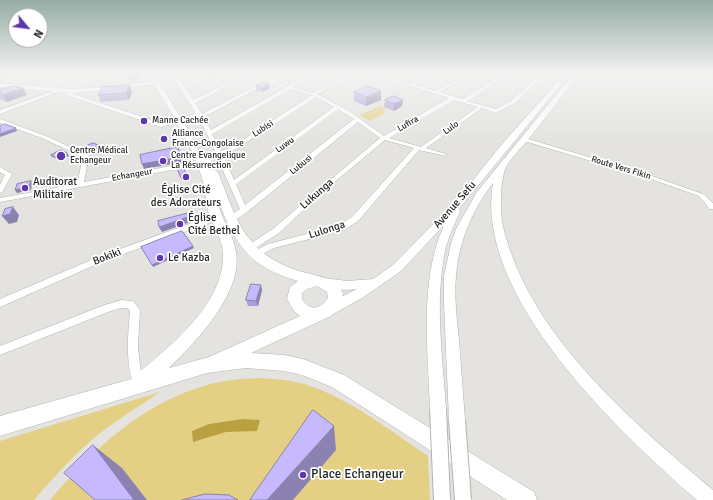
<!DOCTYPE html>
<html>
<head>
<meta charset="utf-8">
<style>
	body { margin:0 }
	#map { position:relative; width:713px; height:500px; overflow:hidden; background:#e4e3e0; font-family:Signika,sans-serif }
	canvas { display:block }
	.north { position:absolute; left:8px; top:8px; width:40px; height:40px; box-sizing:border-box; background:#fff; border:1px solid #a9a9a8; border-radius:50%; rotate:119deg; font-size:11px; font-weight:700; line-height:16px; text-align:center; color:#272725 }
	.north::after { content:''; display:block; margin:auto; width:14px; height:18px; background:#5f37af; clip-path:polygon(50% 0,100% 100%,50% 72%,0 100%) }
</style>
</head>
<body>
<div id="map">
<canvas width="713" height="500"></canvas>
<div class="north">N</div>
</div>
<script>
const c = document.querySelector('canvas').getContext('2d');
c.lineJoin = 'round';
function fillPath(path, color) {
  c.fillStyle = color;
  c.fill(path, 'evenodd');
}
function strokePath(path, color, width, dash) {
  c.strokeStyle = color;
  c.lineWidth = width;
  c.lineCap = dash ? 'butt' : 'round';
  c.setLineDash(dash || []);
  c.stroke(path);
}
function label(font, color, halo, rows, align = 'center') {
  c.font = font + ' Signika,sans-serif';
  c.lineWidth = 3.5;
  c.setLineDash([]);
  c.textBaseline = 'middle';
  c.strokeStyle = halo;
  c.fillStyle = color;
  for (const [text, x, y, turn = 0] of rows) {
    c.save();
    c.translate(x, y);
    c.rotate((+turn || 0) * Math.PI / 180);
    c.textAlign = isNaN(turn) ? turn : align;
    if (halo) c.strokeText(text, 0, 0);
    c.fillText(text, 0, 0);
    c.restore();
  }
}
const green = new Path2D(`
	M380 106 387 109 382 111 386 113 370 121 360 115Z
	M258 378C275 379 291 380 307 385 351 399 390 431 428 456L430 500H50C92 450 143 403 207 385 224 380 241 379 258 378Z
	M160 392C138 407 115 421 94 438 72 457 53 478 34 500H0V441Z`);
const water = new Path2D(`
	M243 419 260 420 257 431 226 432 193 442 192 431 209 424Z`);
const stream = new Path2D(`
	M0 77 7 74`);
const minor = new Path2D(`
	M6 74H24L8 76H6Z
	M141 74H145L147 82H143Z
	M170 74H174L183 85 212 74H218L185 87 193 100 247 74H252L195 103 202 114 261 83C272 81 280 74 289 74L275 83 288 86 310 74H315L293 87 312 93 351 74H356L317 94 349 111 384 136 449 98 410 86 373 78 374 74H378L377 76 393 80 402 74H407L398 81 411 84 432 74H437L415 85 436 91 467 74H472L440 92 463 99 503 74H511L537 79 560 85 558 86 537 82 515 103 496 113 482 108 426 148 446 154V156L419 150 358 221 344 230 274 248 255 258 252 257 251 255 252 253 268 244 338 226 352 217 414 148 385 140 320 194 279 233 251 251H245L244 249 245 247 273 229 316 192 380 138 358 122 247 212 234 221H228L227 219 228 217 240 209 217 157 214 158 211 156 216 153C203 124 189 100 170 74ZM506 76 533 81 511 101 496 109 467 101ZM271 84 285 88 211 130 204 117 264 85ZM290 89 312 95 232 147 221 151 212 134ZM316 97 334 107 234 180 223 155 236 149ZM454 100 478 107 421 147 389 138ZM338 109 354 119 245 205 236 184Z
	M56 90 60 91 0 114V110Z
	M66 90 73 94 161 123 179 119 182 121 161 127 69 96 64 91Z
	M0 119 46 136 88 155 89 156 84 182 209 159 212 161 209 163 0 202V198L77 184 83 157 42 138 0 123Z
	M521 138H525L652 176 703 194 713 203V209H710L699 196 648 178 521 140Z
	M0 167 12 174 3 191 0 193V185L5 175 0 172Z
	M214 215H217L221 217 220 219 104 261 0 307V299L98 257Z
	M121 300 133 301 140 310 138 347 140 366 144 384 143 388 139 389 135 388C125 365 128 335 130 311L128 308H121L108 312 0 355V346L102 306Z`);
const tertiary = new Path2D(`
	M162 80 165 82 164 83 110 90 71 93 0 87V83L71 89 110 87Z`);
const secondary = new Path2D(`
	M573 74H579C562 97 544 119 527 141 520 149 511 158 506 167 502 176 501 190 501 200 500 218 504 233 510 250 543 346 637 426 713 490V500H697C620 433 473 296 493 183 472 210 459 242 456 276 454 297 457 319 459 340 461 367 463 393 465 420L463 426 457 428 451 426 449 420 444 304V276L451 244 456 229 477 192Z
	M558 81 563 82 459 209 460 211C454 226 446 241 444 257 435 306 443 359 446 409L444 414 438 417 432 414 430 409C428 351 419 280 444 225L401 271 362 298 333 314 328 315 323 314 322 310 323 306 357 289C345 291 332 289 320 285L318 282 320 279 324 278 347 281 373 279 393 265 457 200 502 144Z`);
const trunk = new Path2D(`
	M148 74H154L187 128 209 170 213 169 218 172C236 218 243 250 293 269 307 274 321 275 334 282L340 287 343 294 339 307 331 316 251 353 284 355 303 359 344 375 534 492 537 500H507L332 387 302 375 284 371 246 368 207 373 0 436V416L135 378 137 374C171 346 224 303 223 255 223 237 210 223 207 206 205 199 206 192 204 185 194 145 168 109 148 74ZM217 197C234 243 248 267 298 281L290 287 287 299 294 311 300 316 209 357 169 368C196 342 243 293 236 252 233 232 219 217 217 197ZM317 286 327 292 328 298C321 309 310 312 302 299V293L307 289Z`);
const secondaryBridge = new Path2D(`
	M438 409 442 500
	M457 420 463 500`);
const wall = new Path2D(`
	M130 86 132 92 129 100 101 102 98 95Z
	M256 86 270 88 263 92 256 91Z
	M23 88 27 95 7 102 0 99V90Z
	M381 91V100L366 106 354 101V92Z
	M385 100H403L402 106 394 111 384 107Z
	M101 146 102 148 93 153 85 149 84 147Z
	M51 155 69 156 59 160 52 157Z
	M262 290 258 306H248L246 300Z`);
const shadedWall = new Path2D(`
	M139 74H140V78L130 80 128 76Z
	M269 84 270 88 263 92 262 88Z
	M130 86 132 92 129 100 126 93Z
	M23 88 27 95 7 102 3 95Z
	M381 91V100L366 106V97Z
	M403 100 402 106 394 111V104Z
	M16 128 17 131 0 137V134Z
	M101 146 102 148 93 153 92 150Z
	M178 147 183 162 144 169 142 164Z
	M67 153 69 156 59 160 58 158Z
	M187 176 188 179 182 180 181 178Z
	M31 181 32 184 31 190 17 193 15 190Z
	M13 207 19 215 17 222 9 224 2 216Z
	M194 215 196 220 162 232 159 227Z
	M193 246 194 248 153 267 152 265Z
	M261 285 262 290 258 306 256 301Z
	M334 426 336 450 293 500H267Z
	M93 445 122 468 147 500H134Z`);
const building = new Path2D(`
	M128 74H139L128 76Z
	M263 83 269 84 262 88 256 86Z
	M14 86 23 88 3 95 0 94V90Z
	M130 86 126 93 98 95 103 87Z
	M368 86 381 91 366 97 354 92Z
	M394 96 403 100 394 104 385 100Z
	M5 124 16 128 0 134V126Z
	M93 143 101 146 92 150 84 147Z
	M178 147 181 157 142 164 140 155Z
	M61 150 67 153 58 158 51 155Z
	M183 167 187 176 181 178 177 168Z
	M31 181 29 187 15 190 17 184Z
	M13 207 10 214 2 216 5 209Z
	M193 212 194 215 159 227 158 221Z
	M182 231 193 246 152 265 141 247Z
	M251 284 261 285 256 301 246 300Z
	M313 410 334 426 267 500H250Z
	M93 445 134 500H95L64 473Z
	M205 494 229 495 238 500H182Z`);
const markers = [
	[144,121,4,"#5f37af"],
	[164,139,4,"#5f37af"],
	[61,156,5,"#5f37af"],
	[163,161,4,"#5f37af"],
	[186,177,4,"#5f37af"],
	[25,188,4,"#5f37af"],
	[180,224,4,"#5f37af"],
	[160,258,4,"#5f37af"],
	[303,475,4,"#5f37af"]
];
const farPoinames = [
	["Manne Cachée",152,121],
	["Alliance",172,134],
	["Franco-Congolaise",172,144],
	["Centre Médical",70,151],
	["Echangeur",70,161],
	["Centre Evangelique",171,156],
	["La Résurrection",171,166]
];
const farStreetnames = [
	["Lufira",408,124,-30],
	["Lulo",451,128,-35],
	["Lubisi",263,129,-33],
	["Luwu",285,145,-36],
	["Lubusi",301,165,-39],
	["Route Vers Fikin",621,168,17],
	["Echangeur",132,175,-10]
];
const poiNames = [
	["Auditorat",33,182],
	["Militaire",33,195],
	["Église Cité",186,190,"center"],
	["des Adorateurs",186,203,"center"],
	["Église",188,218],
	["Cité Bethel",188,231],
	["Le Kazba",168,258]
];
const streetNames = [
	["Lukunga",317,194,-41],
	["Avenue Sefu",455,205,-49],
	["Lulonga",327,230,-18],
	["Bokiki",107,257,-21]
];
const nearPoinames = [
	["Place Echangeur",311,475]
];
fillPath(green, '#e4d085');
fillPath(water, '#b9a141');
strokePath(stream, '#b9a141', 1);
strokePath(minor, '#b4b3b0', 1);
strokePath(tertiary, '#b4b3b0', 1);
strokePath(secondary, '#b4b3b0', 1);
strokePath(trunk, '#b4b3b0', 1);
fillPath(minor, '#fff');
fillPath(tertiary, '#fff');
fillPath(secondary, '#fff');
fillPath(trunk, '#fff');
strokePath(secondaryBridge, '#b4b3b0', 18, []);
strokePath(secondaryBridge, '#fff', 16);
fillPath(wall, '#aa9fda');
fillPath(shadedWall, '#8b82b1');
fillPath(building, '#c6b9fd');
strokePath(building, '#8b82b1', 1);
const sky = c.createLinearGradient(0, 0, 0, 144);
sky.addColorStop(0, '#95aca5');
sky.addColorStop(0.51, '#f3f2f1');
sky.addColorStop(1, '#f3f2f100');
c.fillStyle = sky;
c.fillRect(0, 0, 713, 144);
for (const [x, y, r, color] of markers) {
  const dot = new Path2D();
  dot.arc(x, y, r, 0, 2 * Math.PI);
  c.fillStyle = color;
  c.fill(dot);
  strokePath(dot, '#fff', 1.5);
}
label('9px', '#272725', '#fff', farPoinames, 'left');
label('9px', '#272725', '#fff', farStreetnames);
label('11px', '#272725', '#fff', poiNames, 'left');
label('11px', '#272725', '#fff', streetNames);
label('13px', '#272725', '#fff', nearPoinames, 'left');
</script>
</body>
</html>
